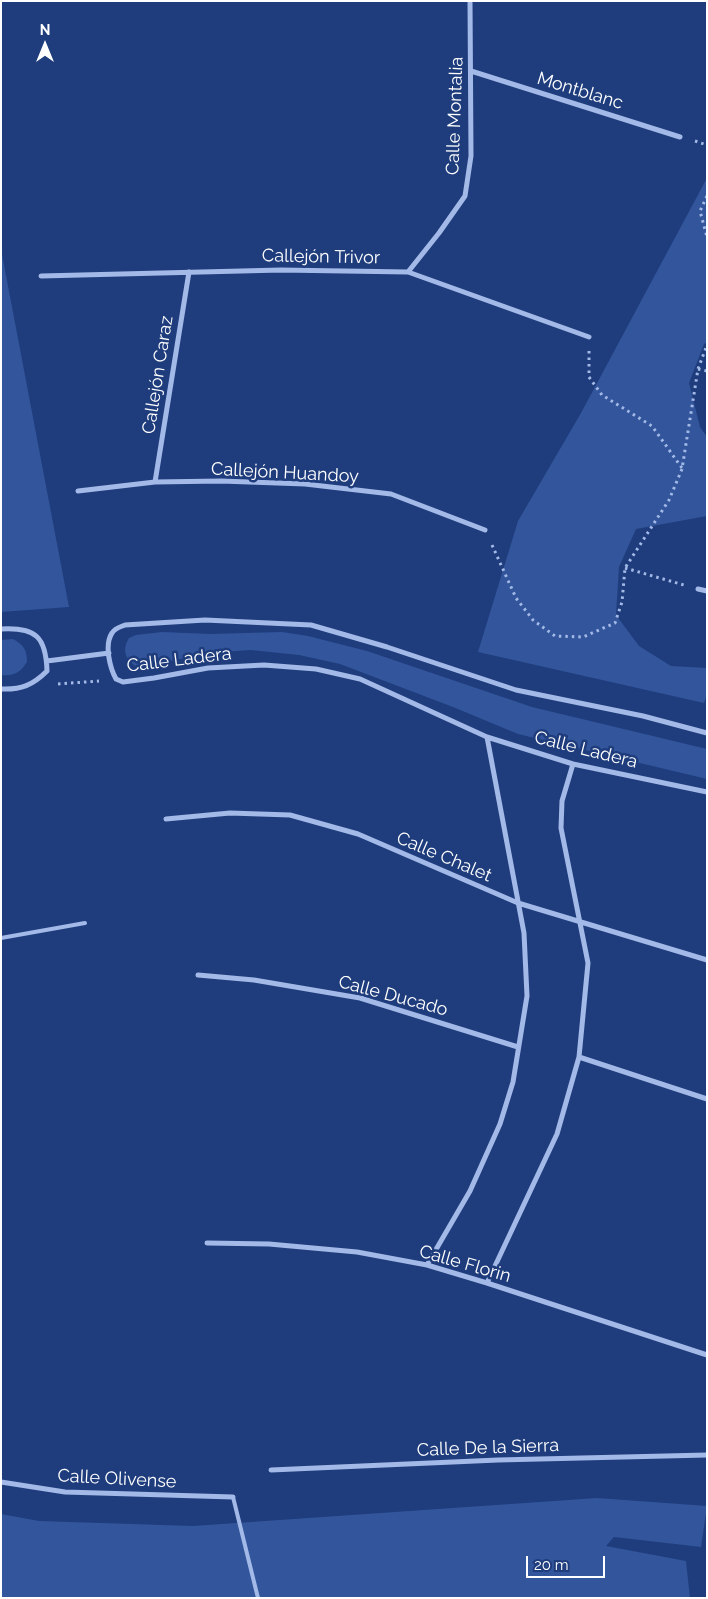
<!DOCTYPE html>
<html>
<head>
<meta charset="utf-8">
<style>
	body { margin:0 }
	#map { position:relative; width:708px; height:1599px; overflow:hidden; background:#1f3d7d; font-family:Raleway,sans-serif }
	canvas { display:block }
	.frame { position:absolute; inset:0; border:2px solid #fff; pointer-events:none }
	.north { position:absolute; left:20px; top:20px; width:50px; height:50px; -webkit-text-stroke:4px #1f3d7d; paint-order:stroke; rotate:0deg; font-size:14px; font-weight:700; line-height:20px; text-align:center; color:#fff }
	.north::after { content:''; display:block; margin:auto; width:18px; height:22px; background:#fff; clip-path:polygon(50% 0,100% 100%,50% 72%,0 100%) }
	.scale { position:absolute; left:526px; top:1556px; width:79px; height:22px; box-sizing:border-box; border:2px solid #fff; border-top:0; padding-left:6px; font-size:15px; line-height:18px; white-space:nowrap; color:#fff; -webkit-text-stroke:4px #1f3d7d; paint-order:stroke }
</style>
</head>
<body>
<div id="map">
<canvas width="708" height="1599"></canvas>
<div class="frame"></div>
<div class="north">N</div>
<div class="scale">20 m</div>
</div>
<script>
const c = document.querySelector('canvas').getContext('2d');
c.lineJoin = 'round';
function fillPath(path, color) {
  c.fillStyle = color;
  c.fill(path, 'evenodd');
}
function strokePath(path, color, width, dash) {
  c.strokeStyle = color;
  c.lineWidth = width;
  c.lineCap = dash ? 'butt' : 'round';
  c.setLineDash(dash || []);
  c.stroke(path);
}
function label(font, color, halo, rows, align = 'center') {
  c.font = font + ' Raleway,sans-serif';
  c.lineWidth = 5;
  c.setLineDash([]);
  c.textBaseline = 'middle';
  c.strokeStyle = halo;
  c.fillStyle = color;
  for (const [text, x, y, turn = 0] of rows) {
    c.save();
    c.translate(x, y);
    c.rotate((+turn || 0) * Math.PI / 180);
    c.textAlign = isNaN(turn) ? turn : align;
    if (halo) c.strokeText(text, 0, 0);
    c.fillText(text, 0, 0);
    c.restore();
  }
}
const green = new Path2D(`
	M707 178V342L704 344 689 383 700 427 707 437V516L636 529 619 567 616 615 639 646 671 666 707 668V694L704 703 478 652 518 521 581 413Z
	M1 249 69 607 1 612Z
	M162 632 210 634 282 632 308 636 367 651 532 707 707 749V779L518 734 453 707 340 664 299 655 251 650 207 653 139 668C126 661 121 651 129 638L136 635Z
	M13 639C24 645 27 650 27 662 20 673 14 676 1 675V640Z
	M597 1498 707 1506 701 1547 614 1537 606 1546 686 1561 690 1598H1V1514L39 1521 193 1526Z`);
const path = new Path2D(`
	M695 141 707 145
	M707 196 700 211 707 237
	M589 351V377L602 395 652 426 682 468
	M698 369 707 371
	M492 545 516 598 533 620 555 636 583 637 615 623 622 602 625 568 669 500 682 469 698 369 707 345
	M625 568 684 585
	M58 684 99 681`);
const lane = new Path2D(`
	M1 938 85 923
	M233 1497 258 1598`);
const street = new Path2D(`
	M471 71 680 137
	M408 272 439 233 465 196 471 156 470 1
	M41 276 281 270 408 272 589 337
	M155 482 189 272
	M78 491 155 482 221 481 305 484 391 494 485 530
	M698 589 707 591
	M1 629C36 627 46 637 47 671 33 685 21 690 1 689
	M47 661 109 653
	M707 733 643 716 516 690 387 647 311 625 205 620 125 625C120 627 115 628 112 633 104 645 110 668 116 679L123 682 154 678 208 668 264 665 316 669 360 679 487 737 573 764 707 792
	M166 819 230 813 290 815 358 834 518 903 707 960
	M198 975 254 980 360 998 518 1047
	M579 1057 707 1099
	M207 1243 269 1244 357 1252 427 1265 487 1283 707 1355
	M427 1265 470 1191 500 1124 513 1082 527 996 524 933 487 737
	M487 1283 557 1134 579 1057 588 963 561 828 562 801 573 764
	M271 1470 498 1460 707 1455
	M1 1482 65 1492 233 1497`);
const streetNames = [
	["Montblanc",580,91,17],
	["Calle Montalia",455,116,-88],
	["Callejón Trivor",321,257,1],
	["Callejón Caraz",158,375,-81],
	["Callejón Huandoy",285,473,3],
	["Calle Ladera",179,660,-7],
	["Calle Ladera",586,750,14],
	["Calle Chalet",444,857,23],
	["Calle Ducado",393,996,15],
	["Calle Florin",465,1264,16],
	["Calle De la Sierra",488,1448,-2],
	["Calle Olivense",117,1479,3]
];
fillPath(green, '#32559b');
strokePath(path, '#a3b9e7', 3, [2.5, 4]);
strokePath(lane, '#a3b9e7', 4);
strokePath(street, '#a3b9e7', 5);
label('18px', '#fff', '#1f3d7d', streetNames);
</script>
</body>
</html>
